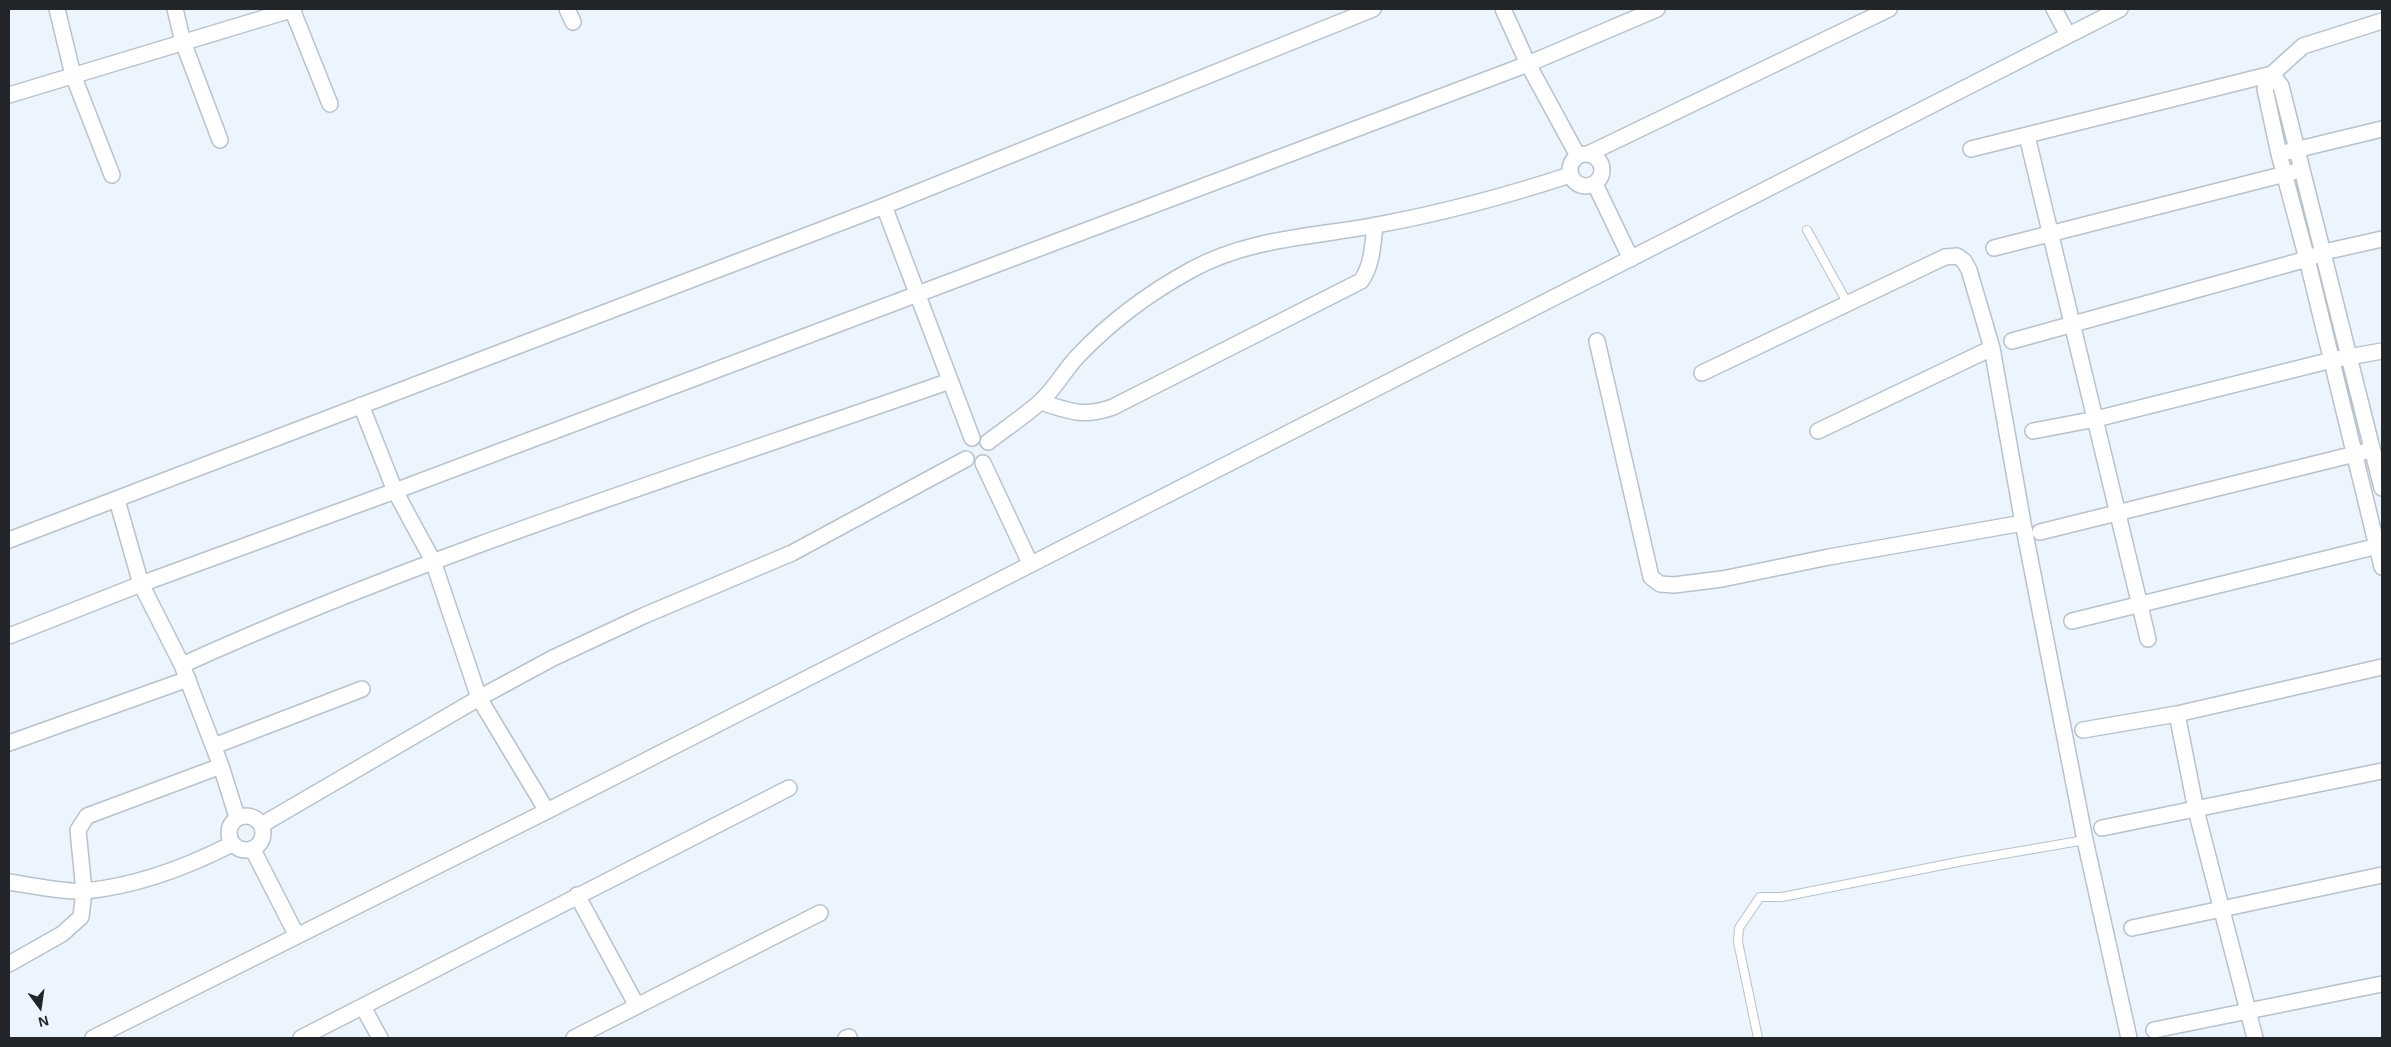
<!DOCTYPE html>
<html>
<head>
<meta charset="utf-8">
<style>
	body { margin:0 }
	#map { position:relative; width:2391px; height:1047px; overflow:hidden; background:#ecf5fe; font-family:Arial,sans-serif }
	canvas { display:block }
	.frame { position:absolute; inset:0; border:10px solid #22262b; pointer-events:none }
	.north { position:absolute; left:15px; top:982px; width:50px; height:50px; -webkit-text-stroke:4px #ecf5fe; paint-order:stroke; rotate:166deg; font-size:14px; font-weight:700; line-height:20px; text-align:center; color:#22262b }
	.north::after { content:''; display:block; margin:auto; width:18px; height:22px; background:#22262b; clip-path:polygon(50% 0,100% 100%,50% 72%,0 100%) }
</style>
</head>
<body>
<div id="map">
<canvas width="2391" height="1047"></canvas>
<div class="frame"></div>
<div class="north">N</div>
</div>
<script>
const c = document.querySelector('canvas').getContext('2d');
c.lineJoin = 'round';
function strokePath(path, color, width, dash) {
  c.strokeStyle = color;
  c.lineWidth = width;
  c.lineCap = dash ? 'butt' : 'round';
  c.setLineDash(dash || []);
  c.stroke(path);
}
const service = new Path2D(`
	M1807 230 1848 304
	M1758 1038 1738 942 1739 928 1760 897H1782L1963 861 2085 840`);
const minor = new Path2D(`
	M57 9 73 75 112 175
	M175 9 183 42 220 140
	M292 9 330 104
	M567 9 573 22
	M1503 9 1528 64 1578 156
	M2054 9 2067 33
	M2382 21 2303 46 2272 74 2265 89 2279 154 2307 259 2382 567
	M2272 74 2281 86 2382 488
	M9 95 294 9
	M2027 136 2148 639
	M1971 149 2272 74
	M2287 152 2382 129
	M1590 153 1889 9
	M1570 170a16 16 0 1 1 32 0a16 16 0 1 1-32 0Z
	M1595 184 1631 259
	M884 206 972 438
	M1994 248 2293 172
	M1597 341 1651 577 1660 584 1674 585 1722 579 1829 557 2023 523
	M2012 341 2307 259 2324 252 2382 239
	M1702 373 1945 257 1957 256 1964 261 1969 270 1992 348 2023 523 2085 840 2129 1038
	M1040 402C1070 411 1083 418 1113 407L1361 281C1372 266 1373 244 1375 225
	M361 405 395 491 433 561 479 698 547 811
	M1818 431 1992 348
	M2033 431 2096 419 2332 360 2382 351
	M988 442C1005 429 1023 417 1039 403 1054 390 1064 371 1077 357 1110 322 1149 293 1191 270 1249 238 1313 237 1377 225 1442 213 1506 196 1570 175
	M983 463 1030 563
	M117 500 141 584 182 665 221 766 237 817
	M2040 532 2363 452
	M9 540 884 206 1373 9
	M2072 621 2382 545
	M9 636 141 584 395 491 1528 64 1657 9
	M182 665C431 552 693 471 950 381
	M2177 714 2196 810 2255 1038
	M2083 730 2177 714 2382 667
	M9 743 188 679
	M214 746 362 689
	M229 833a17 17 0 1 1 34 0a17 17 0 1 1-34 0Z
	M263 824 479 698 553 658 643 616 792 553 966 459
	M2102 828 2382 771
	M253 850 297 936
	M9 882C29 885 67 893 85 891 136 886 187 867 232 844
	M577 895 637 1006
	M2132 928 2382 875
	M9 964 62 934 81 917 84 891 78 830 87 816 221 766
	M363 1007 380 1038
	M2154 1030 2382 984
	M93 1038 547 811 2120 9
	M301 1038 789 788
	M574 1038 820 913
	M846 1038 849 1037`);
strokePath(service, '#b7c2cc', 10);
strokePath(minor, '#b7c2cc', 18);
strokePath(service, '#fff', 8);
strokePath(minor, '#fff', 15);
</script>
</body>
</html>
